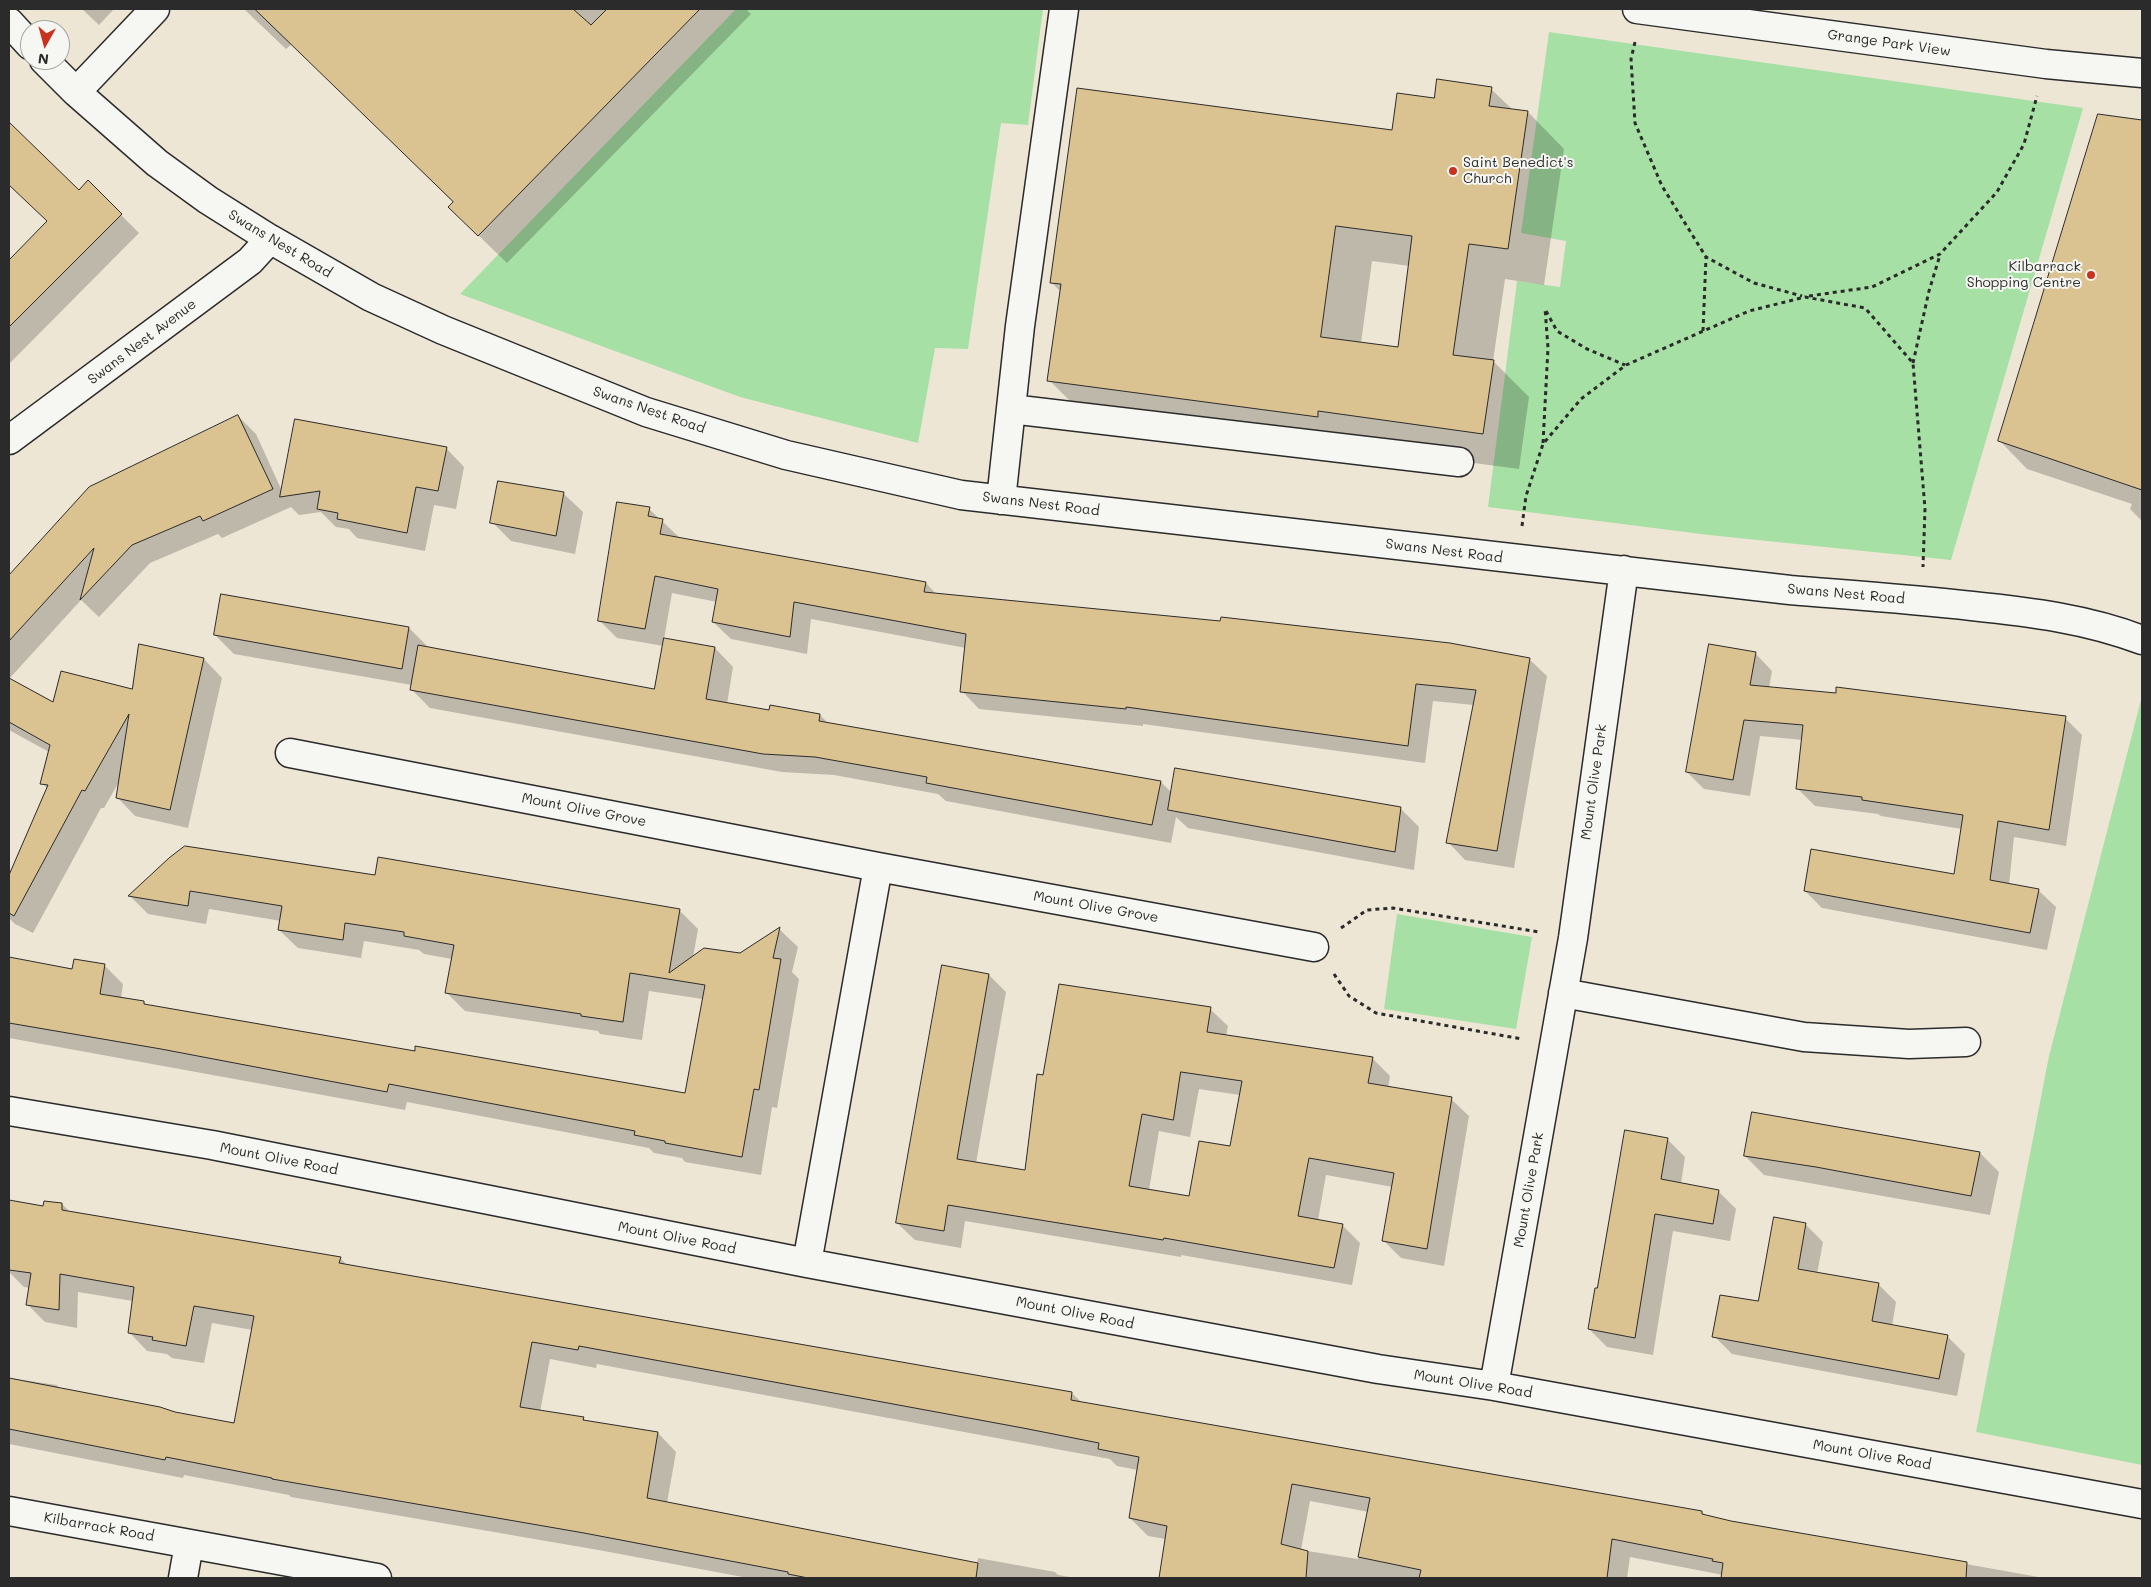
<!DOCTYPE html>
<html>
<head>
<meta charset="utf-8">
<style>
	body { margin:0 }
	#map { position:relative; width:2151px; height:1587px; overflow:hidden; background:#eee6d5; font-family:Mali,sans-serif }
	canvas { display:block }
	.frame { position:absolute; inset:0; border:10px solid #2b2b2b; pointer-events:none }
	.north { position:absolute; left:20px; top:20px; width:50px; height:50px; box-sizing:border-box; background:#f6f6f2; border:1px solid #a5a5a2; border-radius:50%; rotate:187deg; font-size:14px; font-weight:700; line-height:20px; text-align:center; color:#2b2b2b }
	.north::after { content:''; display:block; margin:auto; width:18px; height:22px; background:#c8321e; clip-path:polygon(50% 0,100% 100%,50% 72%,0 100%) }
</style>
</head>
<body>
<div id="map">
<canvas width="2151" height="1587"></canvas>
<div class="frame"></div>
<div class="north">N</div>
</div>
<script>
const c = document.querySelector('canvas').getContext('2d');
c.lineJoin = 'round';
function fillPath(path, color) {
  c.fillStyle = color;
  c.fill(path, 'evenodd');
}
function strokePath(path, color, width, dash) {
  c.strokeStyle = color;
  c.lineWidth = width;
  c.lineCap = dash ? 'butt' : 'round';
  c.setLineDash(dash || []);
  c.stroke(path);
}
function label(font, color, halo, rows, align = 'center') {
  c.font = font + ' Mali,sans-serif';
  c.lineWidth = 4;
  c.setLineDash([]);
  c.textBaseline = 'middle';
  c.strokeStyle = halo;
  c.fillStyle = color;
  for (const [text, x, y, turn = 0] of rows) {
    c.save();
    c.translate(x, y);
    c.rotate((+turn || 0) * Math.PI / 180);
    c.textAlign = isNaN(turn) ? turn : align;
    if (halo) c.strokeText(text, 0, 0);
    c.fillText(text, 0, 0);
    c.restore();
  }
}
const green = new Path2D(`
	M736 9H1043L1028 125 1001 123 968 349 935 348 918 443 740 397 460 294Z
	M1549 32 2083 108 1951 560 1709 535 1488 507 1517 281 1560 287 1566 241 1521 233Z
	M2142 696V1465L1976 1432 2049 1056Z
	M1397 914 1532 937 1516 1029 1384 1009Z`);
const shadow = new Path2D(`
	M82 9H114L99 25Z
	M244 9H746L751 14 507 263 478 235 454 202 292 44 286 49Z
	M1491 89 1513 110 1528 112 1564 149 1544 285 1505 279 1493 361 1529 397 1519 469 1354 447 1085 416 1049 380 1061 292 1051 282 1393 132 1435 100ZM1372 261 1410 266 1399 349 1361 343Z
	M2098 116 2142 121V521L2130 509 2132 504 2027 469 1999 440Z
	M9 123 79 191 88 182 139 233 9 364V262L48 222 9 184Z
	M238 416 256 434 282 491 446 448 464 467 456 509 434 505 425 551 357 538 349 529 336 527 321 512 299 515 291 507 222 538 218 534 150 563 99 617 81 600 9 679V578L90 488Z
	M564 494 583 512 575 554 511 541 492 522Z
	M649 509 680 538 926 583 937 595 1529 659 1547 676 1514 868 1465 860 1448 842 1474 705 1433 701 1425 763 1143 724V726L979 709 962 691 966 648 811 619 807 654 731 639 713 622 717 602 672 593 664 639 715 648 733 667 727 704 771 712 820 715 829 724 1161 782 1172 793 1400 808 1419 827 1414 870 1188 828 1176 817 1171 843 946 801 938 794 834 775 782 772 430 708 411 689 412 685 234 654 215 635 409 628 428 647 655 691 664 646 617 638 600 621Z
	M1755 653 1772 671 1769 688 2065 718 2082 735 2066 846 2014 837 2009 885 2038 890 2056 907 2047 950 1822 908 1805 891 1955 875 1962 829 1881 816 1878 814 1815 806 1798 789 1803 740 1760 736 1750 796 1704 789 1687 772Z
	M204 659 222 678 188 828 135 816 117 797 120 780 104 808H101L33 933 15 924 9 918V878L48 789 42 783 49 752 9 730V679L53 704 133 691Z
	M169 859 376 876 679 910 698 929 693 958 741 954 779 929 798 947 792 972 799 979 777 1108 772 1107 761 1175 685 1162 682 1158 654 1153 649 1148 407 1102 405 1110 9 1038V959L73 970 104 965 123 984 121 998 144 1002 147 1006 416 1052 686 1095 703 999 649 991 642 1040 600 1034 598 1031 465 1011 446 992 452 959 424 954 419 950 364 941 361 958 298 948 279 930 281 921 209 909 206 924 148 914 130 896Z
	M989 975 1006 992 976 1163 1026 1171 1044 1077 1210 1009 1228 1026 1226 1036 1372 1058 1390 1076 1388 1088 1451 1099 1469 1116 1444 1266 1401 1258 1384 1241 1393 1187 1326 1175 1318 1220 1342 1225 1360 1243 1352 1285 1181 1255V1257L965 1221 961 1248 915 1240 897 1223ZM1199 1089 1240 1095 1231 1148 1191 1198 1149 1190 1159 1131 1190 1137Z
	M1667 1139 1685 1157 1681 1184 1718 1191 1736 1209 1730 1241 1673 1231 1653 1355 1607 1347 1589 1329 1598 1290Z
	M1980 1153 1999 1172 1990 1215 1764 1175 1745 1156Z
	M9 1202 44 1208 62 1204 70 1212 340 1258 348 1266 1072 1393 1082 1403 1702 1512 1706 1516 1731 1522 2044 1578H1722L1723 1575 1630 1557 1627 1578H1160L1166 1539 1148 1536 1130 1518 1138 1470 1117 1466 1110 1459 597 1364 596 1368 550 1359 540 1412 583 1418 587 1422 658 1433 676 1452 667 1503 977 1564 978 1558 1055 1572 1058 1575 1076 1578H748L604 1551 291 1497 289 1495 184 1475 183 1478 9 1444V1378L57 1385 60 1389 235 1425 253 1330 212 1323 204 1363 172 1358 167 1354 147 1351 129 1332 133 1301 78 1292 77 1328 45 1322 27 1304 30 1288 24 1287 9 1272ZM1310 1501 1369 1512 1358 1559 1301 1550Z
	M1805 1224 1823 1242 1817 1274 1878 1284 1896 1302 1892 1326 1947 1336 1965 1354 1957 1396 1732 1354 1714 1336 1759 1303Z`);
const building = new Path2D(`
	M255 9H573L591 25 607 9H700L478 236 448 207 453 202Z
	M1437 79 1492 87 1489 106 1528 111 1508 249 1469 244 1453 355 1494 360 1483 434 1318 411V417L1047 381 1061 284 1050 283 1077 88 1392 130 1397 93 1434 98ZM1336 226 1412 236 1398 347 1321 337Z
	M2098 114 2142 120V490L1998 441Z
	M9 122 79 190 88 180 122 214 9 327V260L47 221 9 185Z
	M238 415 273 489 203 521 200 516 132 545 80 600 94 548 9 641V575L89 487Z
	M295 419 447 447 438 491 416 487 407 533 337 519 338 513 317 509 320 491 280 497Z
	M498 481 564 492 556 536 490 523Z
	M617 502 650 507 648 516 663 519 660 534 926 582 924 592 1220 621 1221 617 1450 643 1530 658 1497 851 1446 843 1476 690 1416 684 1408 746 1126 707V709L960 692 966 634 794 602 790 637 712 622 718 589 655 576 645 629 598 621Z
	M221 594 409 627 402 669 214 635Z
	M664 638 715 647 706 699 769 710 770 705 820 714 819 721 1161 781 1152 825 926 783 927 777 815 757 763 754 410 690 418 645 654 689Z
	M139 644 204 658 170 810 116 798 129 714 85 791 82 790 14 916 9 913V875L48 785 40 784 50 745 9 722V678L53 702 61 671 132 689Z
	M1709 644 1756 652 1750 685 1836 693V687L2066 716 2049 830 1998 821 1990 880 2039 889 2030 933 1804 891 1811 849 1954 874 1963 815 1862 800V797L1796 789 1803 725 1744 720 1733 780 1686 772Z
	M1175 768 1401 807 1395 852 1168 810Z
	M185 846 375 875 378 857 680 909 669 973 704 948 740 953 780 927 773 958 781 959 759 1090 754 1089 742 1157 665 1143V1141L634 1135 635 1131 389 1084 387 1092 161 1049 9 1023V957L72 969 74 959 105 964 100 994 144 1001V1004L415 1051V1046L685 1093 705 985 630 973 623 1022 581 1016V1014L445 993 454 945 404 936V932L345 923 343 940 278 930 282 906 190 891 188 906 128 896 169 858Z
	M942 965 989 974 957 1159 1025 1170 1037 1074 1043 1075 1059 984 1211 1007 1207 1032 1373 1057 1368 1083 1452 1097 1427 1249 1382 1241 1394 1173 1309 1158 1298 1216 1343 1224 1334 1268 1164 1238 1163 1240 948 1205 944 1231 896 1223ZM1181 1072 1242 1081 1230 1146 1199 1141 1189 1196 1129 1186 1142 1114 1173 1120Z
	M1752 1112 1980 1152 1971 1196 1816 1167 1744 1156Z
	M1625 1130 1668 1138 1661 1179 1719 1190 1713 1224 1655 1214 1635 1338 1588 1329 1595 1288H1597Z
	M9 1200 43 1206 44 1201 62 1203V1210L341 1257 339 1263 1072 1392 1071 1400 1702 1511V1514L1731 1521 1967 1562 1966 1578H1721L1723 1563 1712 1561 1713 1559 1612 1539 1607 1578H1419L1421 1570 1358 1557 1370 1498 1292 1484 1281 1544 1308 1551 1306 1578H1159L1167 1526 1129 1518 1139 1457 1098 1449 1099 1443 1023 1428 579 1346 578 1350 532 1342 520 1407 584 1417 583 1420 658 1432 647 1498 978 1563 976 1578H808L788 1574V1572L584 1533 272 1479V1478L166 1457 165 1460 9 1429V1378L160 1407 175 1412 234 1423 254 1316 194 1306 186 1346 152 1340 153 1337 128 1333 134 1287 60 1274 59 1310 26 1305 31 1273 9 1270Z
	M1774 1217 1806 1223 1798 1269 1879 1283 1872 1321 1948 1335 1939 1379 1712 1337 1720 1295 1758 1301Z`);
const path = new Path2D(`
	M1635 42 1631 59 1635 123 1662 186 1706 257 1754 283 1802 296
	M1809 296 1872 287 1940 254 1997 192 2024 144 2037 96
	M1546 311 1557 331 1587 349 1625 365
	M1703 331 1706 257
	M1913 363 1929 291 1940 255
	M1543 443 1548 348 1545 308
	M1522 526 1526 496 1543 444 1581 399 1626 365 1749 311 1805 297 1865 308 1913 363 1925 509 1923 567
	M1341 928 1367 910 1393 908 1539 932
	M1334 974 1349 996 1376 1013 1522 1039`);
const minor = new Path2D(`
	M1637 9 2046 64 2142 73
	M9 22 30 45
	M44 60 76 92 157 163 208 200 270 239 371 297 443 330 646 412 786 455 961 495 1790 590C1851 595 1911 599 1972 606 2030 612 2087 619 2142 640
	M76 92 155 9
	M1011 409 1459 462
	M9 440 250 261 270 239
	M1001 500 1020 326 1064 9
	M290 753 878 867 1314 947
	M1563 993 1804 1037 1909 1044 1966 1042
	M9 1111 212 1145 807 1263 1378 1369 1494 1386 2142 1504
	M807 1263 878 867
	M1494 1386 1573 938 1624 570
	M9 1511 377 1578
	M183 1578 189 1544`);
const markers = [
	[1453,171,5,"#c8321e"],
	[2091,275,5,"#c8321e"]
];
const streetNames = [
	["Grange Park View",1889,43,8],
	["Swans Nest Road",280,244,31],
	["Swans Nest Avenue",142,342,-37],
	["Swans Nest Road",649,410,19],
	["Swans Nest Road",1041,504,7],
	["Swans Nest Road",1444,551,7],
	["Swans Nest Road",1846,594,5],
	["Mount Olive Park",1594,782,-82],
	["Mount Olive Grove",584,810,11],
	["Mount Olive Grove",1096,907,10],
	["Mount Olive Road",279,1159,11],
	["Mount Olive Park",1529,1190,-80],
	["Mount Olive Road",677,1238,11],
	["Mount Olive Road",1075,1313,11],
	["Mount Olive Road",1473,1384,9],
	["Mount Olive Road",1872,1455,10],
	["Kilbarrack Road",99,1527,10]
];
const poiNames = [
	["Saint Benedict's",1463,163],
	["Church",1463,179],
	["Kilbarrack",2081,267,"right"],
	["Shopping Centre",2081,283,"right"]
];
fillPath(green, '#a7e0a5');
fillPath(shadow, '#0003');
fillPath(building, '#dbc291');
strokePath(building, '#2b2b2b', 1);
strokePath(minor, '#2b2b2b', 31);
strokePath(path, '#2b2b2b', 3, [4, 4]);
strokePath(minor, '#f6f6f2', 28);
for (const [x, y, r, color] of markers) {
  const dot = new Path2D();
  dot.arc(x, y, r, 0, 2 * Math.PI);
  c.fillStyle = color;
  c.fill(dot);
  strokePath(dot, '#f6f6f2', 2);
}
label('14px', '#2b2b2b', '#f6f6f2', streetNames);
label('14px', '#2b2b2b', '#f6f6f2', poiNames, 'left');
</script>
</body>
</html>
